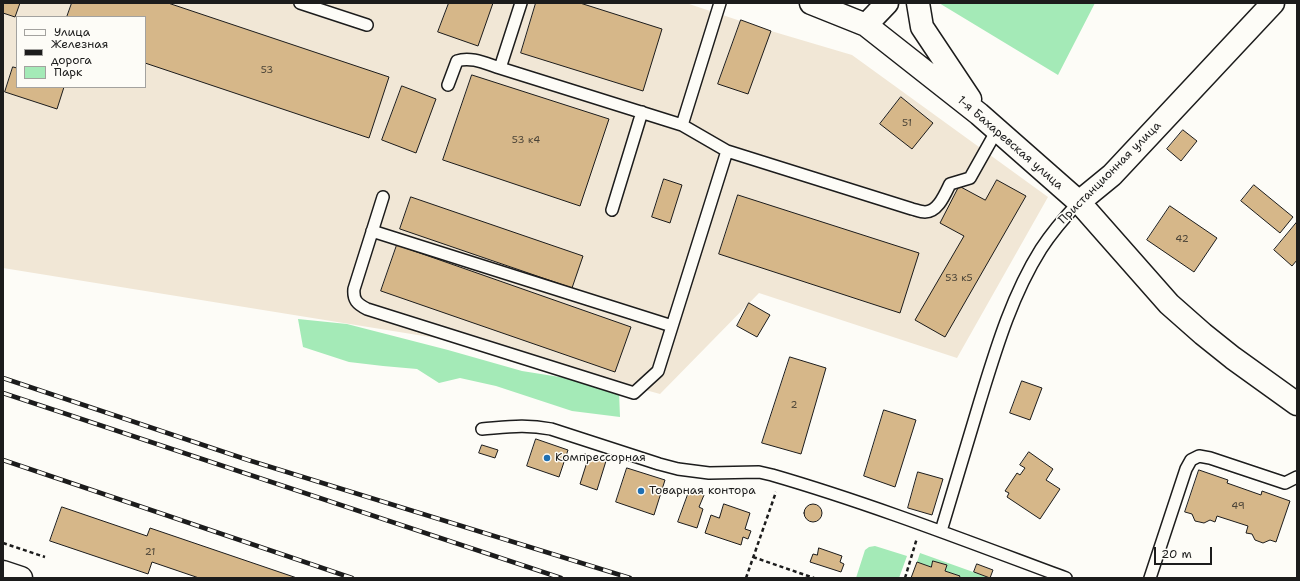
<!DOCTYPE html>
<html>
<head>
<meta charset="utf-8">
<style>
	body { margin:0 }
	#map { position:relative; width:1300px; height:581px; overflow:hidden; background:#fdfcf7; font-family:"Shantell Sans",sans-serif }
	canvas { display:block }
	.frame { position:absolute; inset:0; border:4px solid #1c1c1c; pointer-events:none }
	.legend { position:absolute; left:16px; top:16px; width:130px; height:72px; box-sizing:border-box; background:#fdfcf7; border:1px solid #a3a29f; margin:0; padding:5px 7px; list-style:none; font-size:12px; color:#1c1c1c }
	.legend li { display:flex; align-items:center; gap:8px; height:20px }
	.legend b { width:20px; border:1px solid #a3a29f }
	.scale { position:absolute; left:1154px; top:547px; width:58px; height:18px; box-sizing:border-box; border:2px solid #1c1c1c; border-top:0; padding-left:5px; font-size:12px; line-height:14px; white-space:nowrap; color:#1c1c1c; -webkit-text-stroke:3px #fdfcf7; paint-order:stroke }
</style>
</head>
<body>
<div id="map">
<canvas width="1300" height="581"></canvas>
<div class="frame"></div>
<ul class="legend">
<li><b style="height:5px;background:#fdfcf7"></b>Улица</li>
<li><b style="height:5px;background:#1c1c1c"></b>Железная дорога</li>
<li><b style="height:11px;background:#a4eab7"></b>Парк</li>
</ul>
<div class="scale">20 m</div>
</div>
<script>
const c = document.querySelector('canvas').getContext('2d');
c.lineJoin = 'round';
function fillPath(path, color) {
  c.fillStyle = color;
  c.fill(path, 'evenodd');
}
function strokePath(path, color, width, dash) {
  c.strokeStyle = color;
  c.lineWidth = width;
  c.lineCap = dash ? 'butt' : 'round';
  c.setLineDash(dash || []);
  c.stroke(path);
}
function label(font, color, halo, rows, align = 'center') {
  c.font = font + ' "Shantell Sans",sans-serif';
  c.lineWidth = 3;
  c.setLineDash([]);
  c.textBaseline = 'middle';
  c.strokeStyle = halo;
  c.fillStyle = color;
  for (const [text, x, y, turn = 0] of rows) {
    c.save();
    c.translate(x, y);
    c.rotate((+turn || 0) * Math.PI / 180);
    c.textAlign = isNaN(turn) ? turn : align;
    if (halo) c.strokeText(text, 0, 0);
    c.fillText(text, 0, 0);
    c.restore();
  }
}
const built = new Path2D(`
	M3 3H686L771 31 852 55 1048 197 957 358 759 293 660 394 476 343 461 342 3 268ZM17 17H145V87H17Z`);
const green = new Path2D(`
	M939 3H1095L1058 75Z
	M298 319 347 324 448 350 522 371 566 378 579 371 619 391 620 417 572 411 496 386 460 378 439 383 417 369 383 366 349 362 303 347Z
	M875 546 907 556 899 578H856L865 550 869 547Z
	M920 553 990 578H959L960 576 945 571 947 565 933 561 931 567 917 562Z`);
const building = new Path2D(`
	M3 3H20L15 17 3 13Z
	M72 3H168L389 77 369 138 145 63V17H67Z
	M449 3H493L478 46 438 32Z
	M536 3H580L662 29 643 91 521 53Z
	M741 20 771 31 748 94 718 84Z
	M13 67 17 68V87H64L57 109 5 92Z
	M472 75 609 119 580 206 443 160Z
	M402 86 436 99 416 153 382 140Z
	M901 97 933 123 912 149 880 124Z
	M1183 130 1197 141 1181 161 1167 149Z
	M664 179 682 185 670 223 652 217Z
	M997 180 1026 196 945 337 915 320 964 236 940 223 959 186 985 200Z
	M1254 185 1293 217 1280 233 1241 201Z
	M738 195 919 253 900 313 719 254Z
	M411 197 583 256 572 288 400 229Z
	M1170 206 1217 238 1194 272 1147 240Z
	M1297 222V260L1292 266 1274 250Z
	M397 245 631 327 615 372 381 291Z
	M749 303 770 315 757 337 737 326Z
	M790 357 826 368 801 454 762 443Z
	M1022 381 1042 388 1030 420 1010 413Z
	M884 410 916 420 895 487 864 476Z
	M536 439 568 450 559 477 527 466Z
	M482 445 498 450 495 458 479 453Z
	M1029 452 1053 469 1046 480 1060 489 1040 519 1007 497 1009 493 1005 491 1017 473 1020 475 1025 468 1020 465Z
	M585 454 606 461 597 490 580 484 587 462 583 461Z
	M627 468 665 480 654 515 616 502Z
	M1199 470 1228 480 1227 483 1261 495 1262 491 1290 501 1276 542 1270 540 1263 543 1255 540 1252 534 1246 533 1248 526 1217 516 1215 522 1210 520 1204 523 1195 521 1192 514 1185 512Z
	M918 472 943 479 932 515 908 508Z
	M690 489 704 495 699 507 703 509 697 528 678 522Z
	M804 513a9 9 0 1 1 18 0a9 9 0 1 1-18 0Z
	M724 504 750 513 745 529 751 531 748 539 743 537 741 545 705 533 711 515 719 518Z
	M62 507 147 536 150 528 297 578H199L152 562 148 574 50 541Z
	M819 548 842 556 840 562 844 564 841 572 810 562 813 554 817 555Z
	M933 561 947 565 945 571 960 576 959 578H911L917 562 931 567Z
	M977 564 993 570 990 578 974 572Z`);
const path = new Path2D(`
	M3 543 45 557
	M753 557 814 578
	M746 578 776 492
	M905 578 917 538`);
const lane = new Path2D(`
	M300 3 367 25
	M521 3 500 68 682 125 727 151 912 209C916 210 921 212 925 212 938 212 945 194 950 184L970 178 997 130
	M448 85 457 61C471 56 487 64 500 68
	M682 125 720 3
	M383 197 354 289C353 300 357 304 367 309L634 393 658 371 727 151
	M612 210 642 112
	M372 231 672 326
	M482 429C507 427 525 424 551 429L659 464 678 469 709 473 759 472 772 475C872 504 969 542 1066 578
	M941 531C954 488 967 444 980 401 996 349 1012 295 1041 249 1052 232 1065 217 1079 202
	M1150 578 1186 469 1191 460 1199 456 1210 458 1285 483 1297 477`);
const street = new Path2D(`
	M811 3 866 25 979 114 1079 202 1169 304 1203 334 1233 358 1297 404
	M918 3 922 27 970 99
	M866 25 887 3
	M1079 202 1112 175 1273 3`);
const secondary = new Path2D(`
	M3 572 21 578`);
const rail = new Path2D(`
	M3 378 248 460 630 578
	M3 393 561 578
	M3 460 352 578`);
const markers = [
	[547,458,4,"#1f6fb2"],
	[641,491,4,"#1f6fb2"]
];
const numberNames = [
	["53",267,70],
	["51",907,123],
	["53 к4",526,140],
	["42",1182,239],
	["53 к5",959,278],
	["2",794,405],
	["49",1238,506],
	["21",150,552]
];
const streetNames = [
	["1-я Бахаревская улица",1010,143,41],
	["Пристанционная улица",1110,173,-45]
];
const poiNames = [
	["Компрессорная",555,458],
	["Товарная контора",649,491]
];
fillPath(built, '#f1e7d6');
fillPath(green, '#a4eab7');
fillPath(building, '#d6b789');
strokePath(building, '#1c1c1c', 1);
strokePath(lane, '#1c1c1c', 14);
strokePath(street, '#1c1c1c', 25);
strokePath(secondary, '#1c1c1c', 25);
strokePath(path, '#1c1c1c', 2.5, [4, 3]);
strokePath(lane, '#fdfcf7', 11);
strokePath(street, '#fdfcf7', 22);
strokePath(secondary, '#fdfcf7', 22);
strokePath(rail, '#1c1c1c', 4.5);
strokePath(rail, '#fdfcf7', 3, [9]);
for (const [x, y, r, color] of markers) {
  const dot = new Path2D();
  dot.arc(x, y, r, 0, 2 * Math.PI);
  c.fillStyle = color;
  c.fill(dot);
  strokePath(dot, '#fdfcf7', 1.5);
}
label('10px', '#4a4337', null, numberNames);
label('12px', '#1c1c1c', '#fdfcf7', streetNames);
label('12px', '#1c1c1c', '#fdfcf7', poiNames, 'left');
</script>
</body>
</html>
